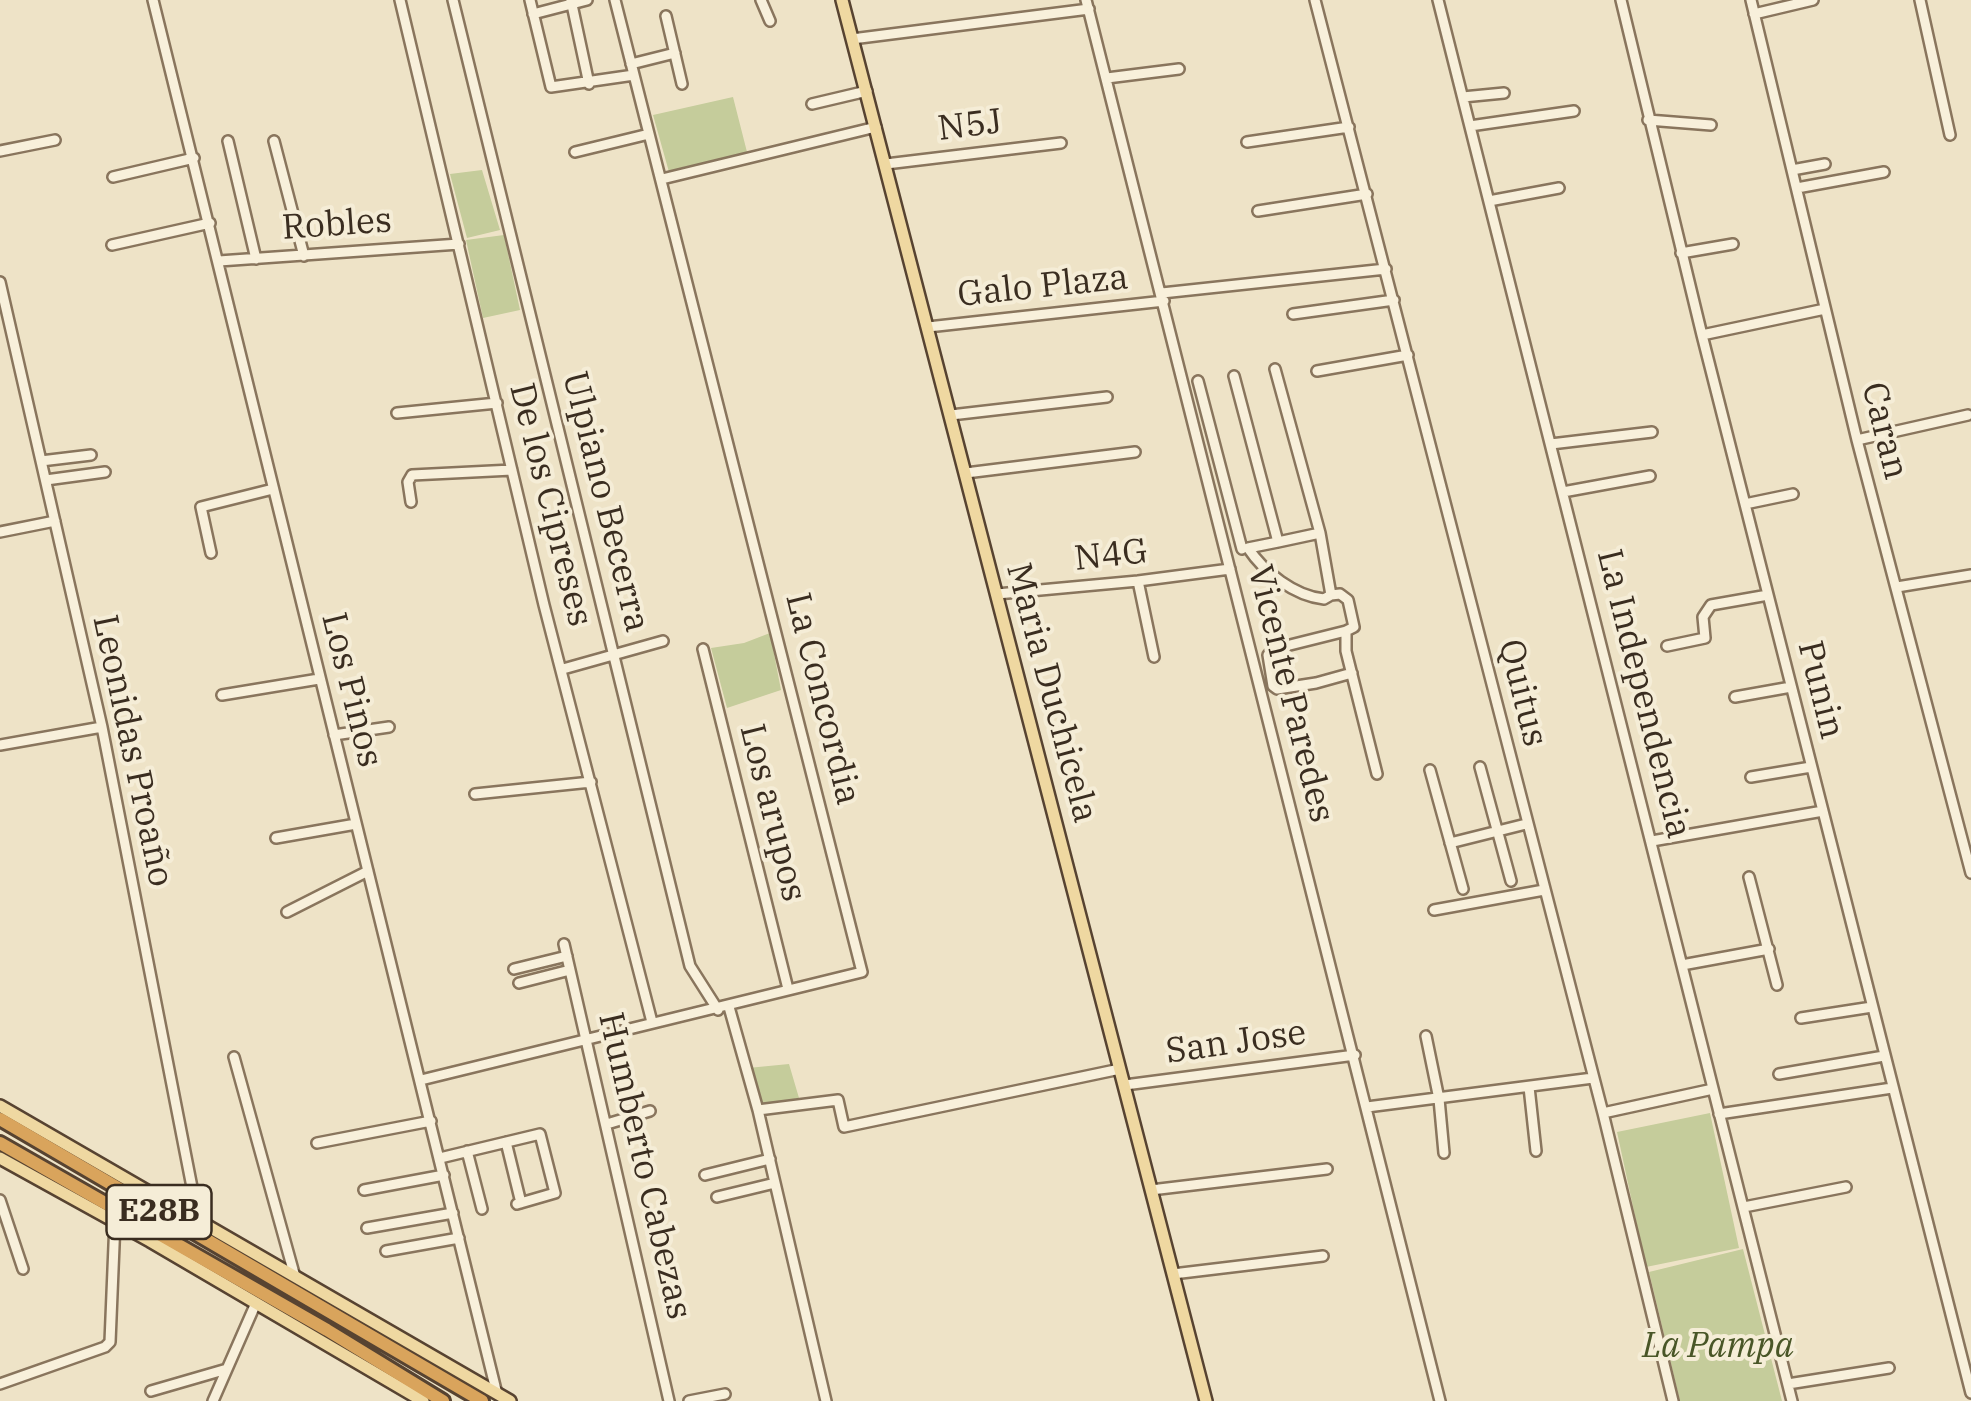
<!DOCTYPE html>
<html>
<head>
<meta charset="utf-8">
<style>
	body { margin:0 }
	canvas { display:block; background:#eee3c7 }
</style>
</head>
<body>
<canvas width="1971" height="1401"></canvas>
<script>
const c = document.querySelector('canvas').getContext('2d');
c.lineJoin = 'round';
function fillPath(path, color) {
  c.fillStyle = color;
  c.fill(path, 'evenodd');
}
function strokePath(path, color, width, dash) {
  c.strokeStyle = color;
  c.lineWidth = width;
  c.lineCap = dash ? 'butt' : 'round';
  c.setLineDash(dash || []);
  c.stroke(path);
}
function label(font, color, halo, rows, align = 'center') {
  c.font = font + ' "IBM Plex Serif",serif';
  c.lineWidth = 8;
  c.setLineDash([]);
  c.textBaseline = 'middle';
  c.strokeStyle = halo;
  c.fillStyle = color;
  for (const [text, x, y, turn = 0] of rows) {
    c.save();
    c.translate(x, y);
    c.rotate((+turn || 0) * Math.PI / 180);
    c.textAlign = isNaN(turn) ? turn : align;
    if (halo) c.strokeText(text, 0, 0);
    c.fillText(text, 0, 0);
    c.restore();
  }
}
const green = new Path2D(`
	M733 97 747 152 669 172 653 115Z
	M482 170 500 230 467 238 450 174Z
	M504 235 520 310 483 318 466 240Z
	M770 633 781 690 727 708 711 648 744 643Z
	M789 1064 799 1098 758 1107 748 1068Z
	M1710 1113 1739 1248 1646 1267 1617 1132Z
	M1743 1249 1782 1401H1680L1649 1272Z`);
const minor = new Path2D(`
	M153 0 497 1394
	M400 0 544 605 652 1022
	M453 0 690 966 718 1010
	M530 0 551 87 634 75
	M571 0 589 84
	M761 0 770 21
	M1086 0 1440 1401
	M1315 0 1603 1113 1673 1401
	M1438 0 1792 1401
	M1621 0 1702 335 1971 1393
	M1751 0 1857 440 1971 873
	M1920 0 1950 135
	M533 14 587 0
	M1754 14 1813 0
	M666 16 682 84
	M852 39 1089 9
	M631 64 675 53
	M1107 78 1179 69
	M1463 97 1504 93
	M812 104 867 91
	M1648 120 1711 125
	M1470 126 1574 111
	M228 141 256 259
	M274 141 304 256
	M1247 142 1349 127
	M0 151 55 140
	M575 152 649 134
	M886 164 1061 143
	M1792 170 1825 164
	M113 177 194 158
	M662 179 876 127
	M1797 188 1884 172
	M1489 201 1559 188
	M1258 211 1367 194
	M112 245 210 223
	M1681 253 1733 244
	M219 261 459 244
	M0 282 102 727 199 1223
	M1162 293 1386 269
	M1293 314 1394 300
	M928 327 1164 301
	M1702 335 1825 309
	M1275 369 1320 533
	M1317 371 1408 355
	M1234 376 1278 542 1320 533 1331 595 1340 594 1348 600 1354 627 1346 631V651L1377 774
	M1198 381 1242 549
	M397 413 497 403
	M951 415 1107 397
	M1857 440 1968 415
	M1551 444 1652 432
	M41 461 91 455
	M966 473 1135 452
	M46 480 105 472
	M1563 492 1650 476
	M411 502 408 482 412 475 512 470
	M1745 504 1793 494
	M0 532 55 521
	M1278 542 1248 548C1264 572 1294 596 1324 599L1331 595
	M211 553 201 507 273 489
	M1138 581 1154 657
	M1897 587 1971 575
	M997 594 1138 581 1230 569
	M1346 631 1274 649 1268 655 1273 686 1277 689 1316 683 1352 673
	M1667 646 1705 638 1703 617 1711 605 1768 595
	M703 649 788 989
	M563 669 663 641
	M222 695 319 679
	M1735 697 1791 687
	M334 735 389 727
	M0 745 102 727
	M1480 767 1511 881
	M1430 770 1463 889
	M1751 777 1811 767
	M475 794 591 782
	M276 838 356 824
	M1652 841 1823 811
	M1450 843 1526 824
	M1749 877 1777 985
	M1434 910 1544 890
	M287 912 368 871
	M564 944 669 1401
	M1682 965 1769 949
	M514 969 567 956
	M519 983 570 970
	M729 1007 758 1110 826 1401
	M1801 1018 1872 1007
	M1426 1036 1439 1099 1444 1153
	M234 1057 295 1277
	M1779 1074 1884 1056
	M421 1080 862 972 615 0
	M1125 1085 1355 1055
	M1529 1087 1536 1151
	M1367 1107 1593 1078
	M758 1110 838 1100 844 1127 1120 1069
	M1603 1113 1713 1089
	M1719 1114 1892 1088
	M607 1124 650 1111
	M506 1142 521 1203
	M317 1143 431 1121
	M467 1151 482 1209
	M440 1158 540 1134 555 1193 517 1204
	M705 1175 770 1159
	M364 1190 444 1175
	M1151 1190 1327 1169
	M717 1197 775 1183
	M0 1200 23 1269
	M1744 1207 1846 1187
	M367 1228 453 1213
	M386 1251 459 1238
	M1173 1274 1323 1256
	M0 1384 105 1347 110 1342 115 1221
	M1788 1384 1889 1368
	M151 1391 227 1369
	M213 1401 256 1303
	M689 1401 725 1394`);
const major = new Path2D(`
	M842 0 1206 1401
	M0 1106 510 1401
	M0 1158 150 1241 423 1401`);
const highway = new Path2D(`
	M0 1119 482 1401
	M0 1143 327 1330 443 1401`);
const shields = [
	[159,1212,105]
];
const shieldNames = [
	["E28B",159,1212]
];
const streetNames = [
	["N5J",970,126,-7],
	["Robles",337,225,-4],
	["Galo Plaza",1043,287,-6],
	["Caran",1884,431,76],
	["Ulpiano Becerra",605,502,76],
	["De los Cipreses",550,505,76],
	["N4G",1111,556,-6],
	["Los Pinos",351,690,76],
	["Punin",1820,690,76],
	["Maria Duchicela",1051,693,75],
	["Quitus",1522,693,76],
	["Vicente Paredes",1290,694,76],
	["La Independencia",1643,694,76],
	["La Concordia",822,699,76],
	["Leonidas Proaño",132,751,78],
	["Los arupos",772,813,76],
	["San Jose",1236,1043,-8],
	["Humberto Cabezas",644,1166,77]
];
const parkNames = [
	["La Pampa",1718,1347]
];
fillPath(green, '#c5cc9b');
strokePath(minor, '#89755d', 14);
strokePath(major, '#574331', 16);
strokePath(highway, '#574331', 18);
strokePath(minor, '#f8f0db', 9);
strokePath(major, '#efd8a1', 11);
strokePath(highway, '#d9a45c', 12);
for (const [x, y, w] of shields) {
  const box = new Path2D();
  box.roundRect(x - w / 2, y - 27, w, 54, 8);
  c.fillStyle = '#f5edd7';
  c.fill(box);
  strokePath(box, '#3a2d20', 2.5);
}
label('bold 32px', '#3a2d20', null, shieldNames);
label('35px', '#3a2d20', '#f5edd7', streetNames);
label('italic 35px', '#495627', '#f5edd7', parkNames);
</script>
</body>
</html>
